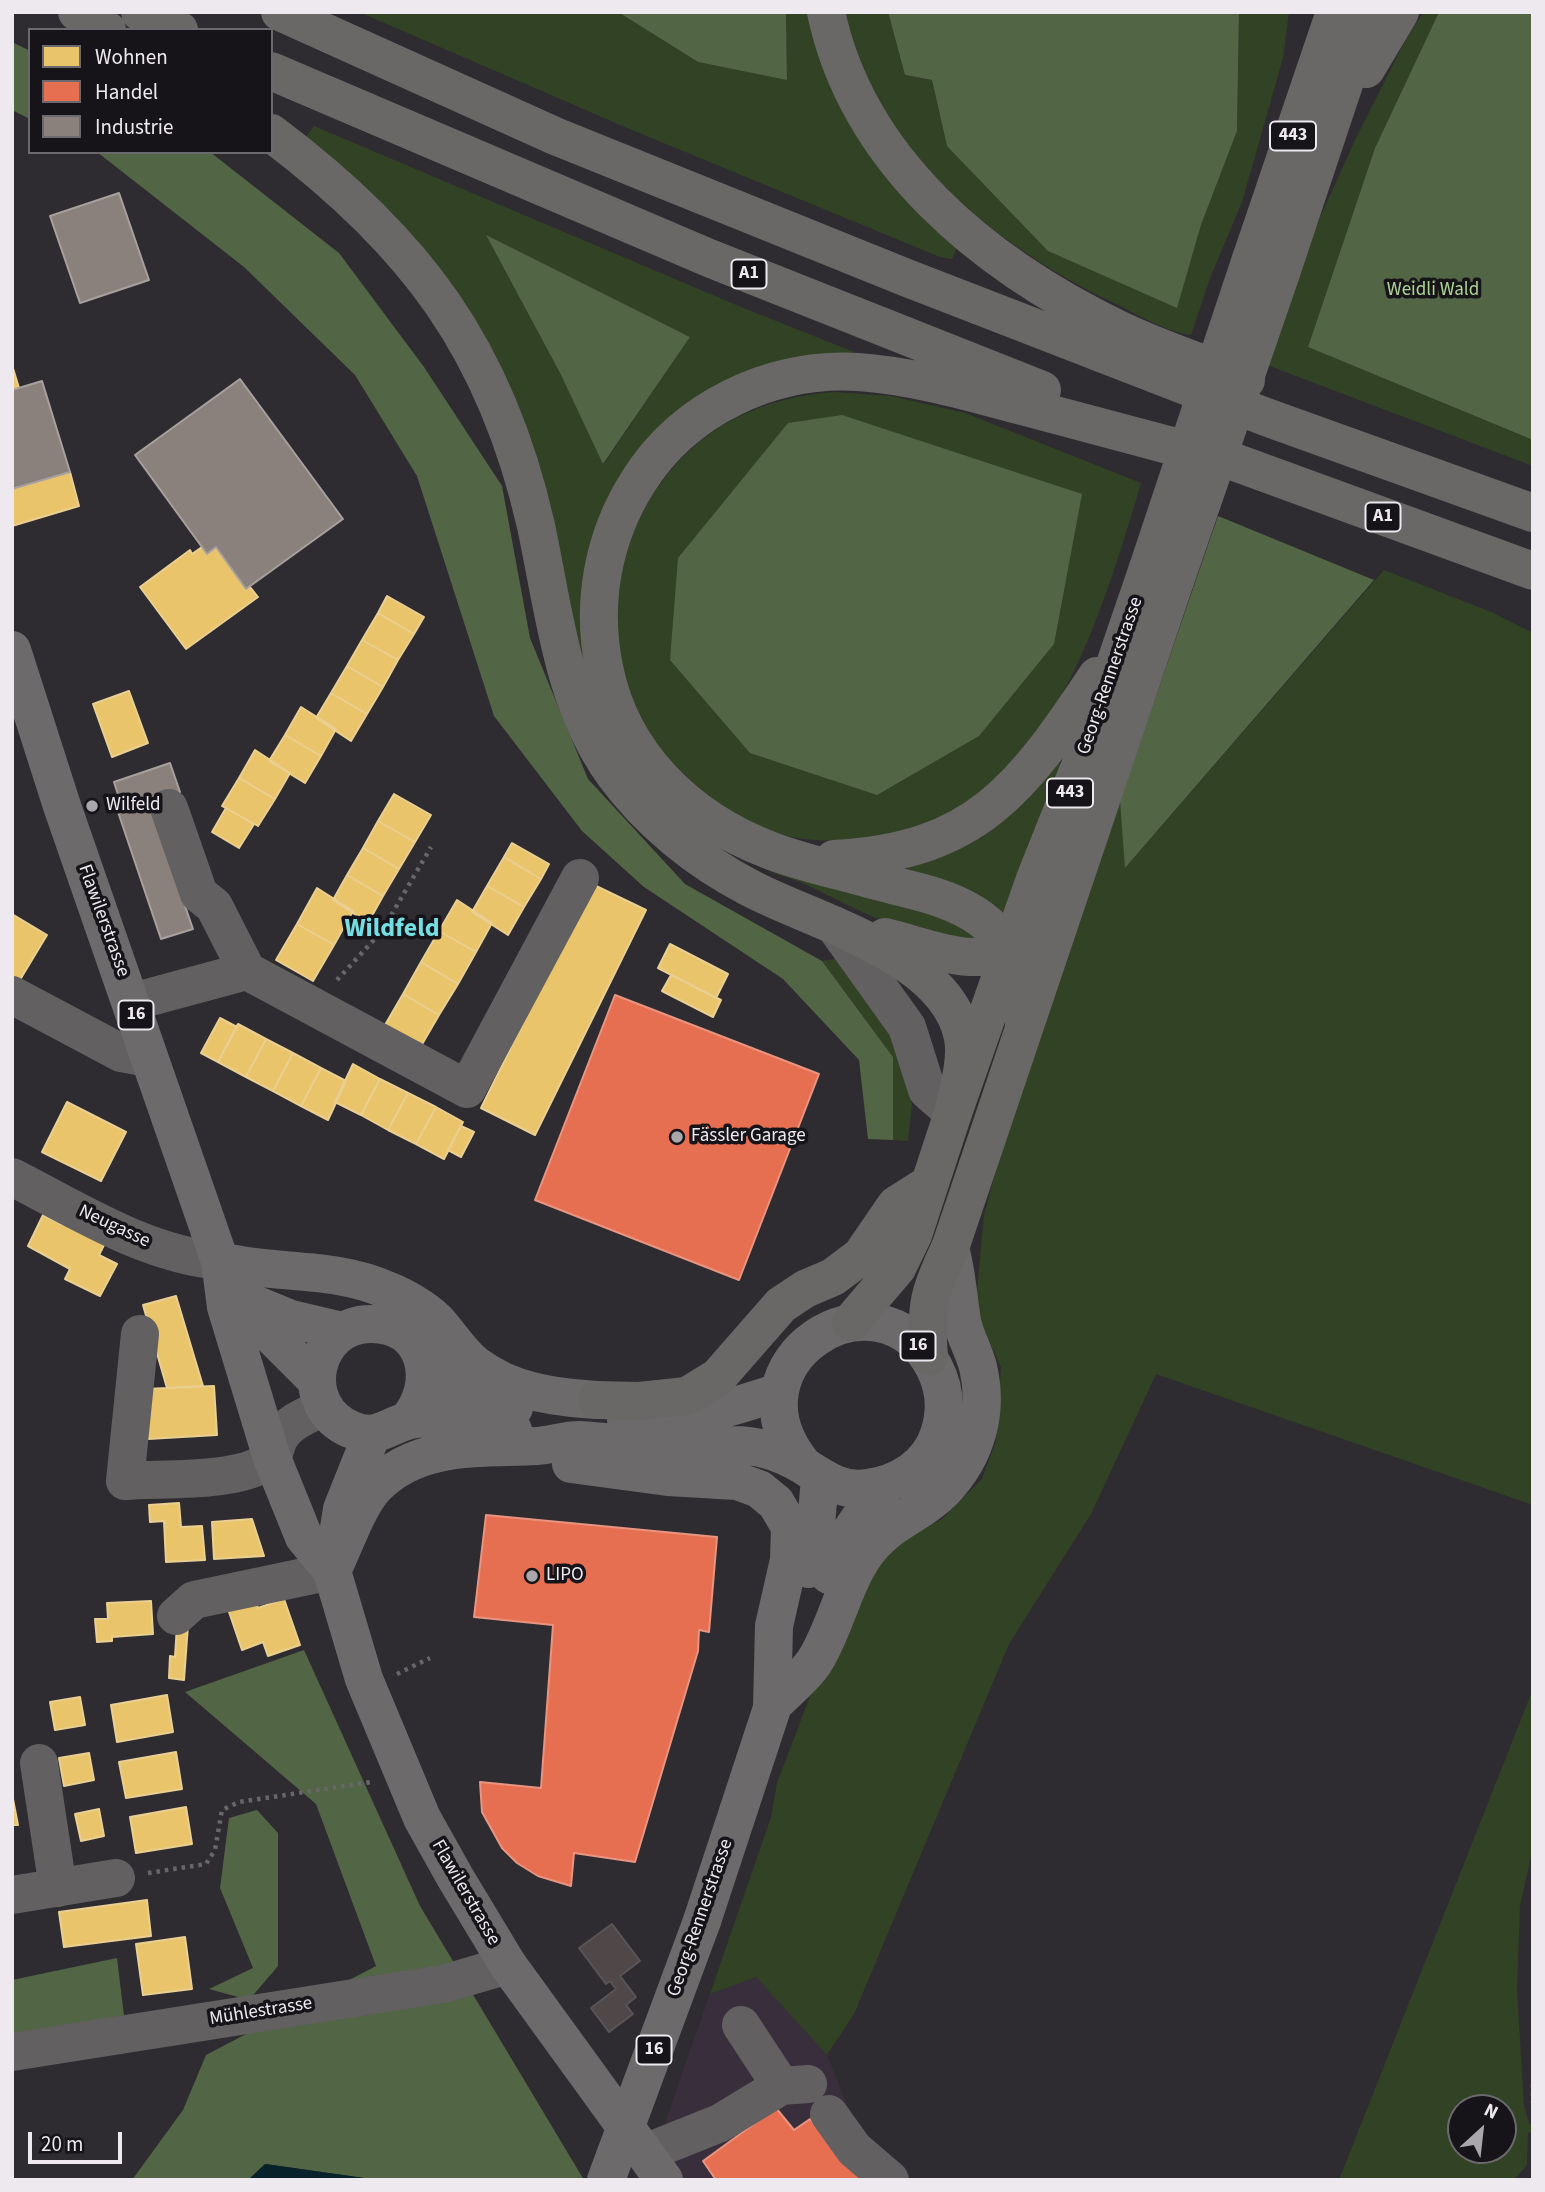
<!DOCTYPE html>
<html>
<head>
<meta charset="utf-8">
<style>
	body { margin:0 }
	#map { position:relative; width:1545px; height:2192px; overflow:hidden; background:#2f2c31; font-family:"Source Sans 3",sans-serif }
	canvas { display:block }
	.frame { position:absolute; inset:0; border:14px solid #ede9ef; pointer-events:none }
	.legend { position:absolute; left:28px; top:28px; width:245px; height:126px; box-sizing:border-box; background:#161418; border:2px solid #6c696e; margin:0; padding:9px 12px; list-style:none; font-size:21px; color:#ede9ef }
	.legend li { display:flex; align-items:center; gap:14px; height:35px }
	.legend b { width:35px; border:2px solid #6c696e }
	.north { position:absolute; left:1447px; top:2094px; width:70px; height:70px; box-sizing:border-box; background:#161418; border:2px solid #6c696e; border-radius:50%; rotate:27deg; font-size:19px; font-weight:700; line-height:28px; text-align:center; color:#ede9ef }
	.north::after { content:''; display:block; margin:auto; width:24px; height:32px; background:#aaa7ac; clip-path:polygon(50% 0,100% 100%,50% 72%,0 100%) }
	.scale { position:absolute; left:28px; top:2132px; width:94px; height:32px; box-sizing:border-box; border:4px solid #ede9ef; border-top:0; padding-left:9px; font-size:21px; line-height:24px; white-space:nowrap; color:#ede9ef; -webkit-text-stroke:5px #161418; paint-order:stroke }
</style>
</head>
<body>
<div id="map">
<canvas width="1545" height="2192"></canvas>
<div class="frame"></div>
<ul class="legend">
<li><b style="height:19px;background:#e9c46a"></b>Wohnen</li>
<li><b style="height:19px;background:#e76f51"></b>Handel</li>
<li><b style="height:19px;background:#8a817c"></b>Industrie</li>
</ul>
<div class="north">N</div>
<div class="scale">20 m</div>
</div>
<script>
const c = document.querySelector('canvas').getContext('2d');
c.lineJoin = 'round';
function fillPath(path, color) {
  c.fillStyle = color;
  c.fill(path, 'evenodd');
}
function strokePath(path, color, width, dash) {
  c.strokeStyle = color;
  c.lineWidth = width;
  c.lineCap = dash ? 'butt' : 'round';
  c.setLineDash(dash || []);
  c.stroke(path);
}
function label(font, color, halo, rows, align = 'center') {
  c.font = font + ' "Source Sans 3",sans-serif';
  c.lineWidth = 7;
  c.setLineDash([]);
  c.textBaseline = 'middle';
  c.strokeStyle = halo;
  c.fillStyle = color;
  for (const [text, x, y, turn = 0] of rows) {
    c.save();
    c.translate(x, y);
    c.rotate((+turn || 0) * Math.PI / 180);
    c.textAlign = isNaN(turn) ? turn : align;
    if (halo) c.strokeText(text, 0, 0);
    c.fillText(text, 0, 0);
    c.restore();
  }
}
const commercial = new Path2D(`
	M756 1977 827 2055 861 2139 910 2180H645L710 1994Z`);
const green = new Path2D(`
	M359 12H618L698 62 787 79 786 12H812L959 243 952 259 940 257 632 130Z
	M845 12H888L905 75 932 80 947 146 1177 307 1201 225 1237 131 1239 12H1289L1283 58 1242 202 1210 278 1191 335C1167 332 1140 316 1118 305 999 249 872 149 845 12Z
	M1424 12H1439L1375 148 1308 347 1533 440V466L1267 365 1298 266 1356 138 1408 35Z
	M314 126 741 307 854 352 846 359C796 366 751 372 705 397 676 412 651 439 633 465 556 576 578 730 682 817 692 826 707 831 719 837 792 875 875 891 954 914L980 931 985 942 981 949C923 946 859 910 807 885 795 879 782 877 770 871 714 846 673 825 632 776 625 768 621 756 615 747 571 668 565 579 544 492 511 353 420 230 307 144L306 137ZM487 237 690 337 604 464 560 373Z
	M834 392 891 396 965 413 1141 483C1113 577 1082 681 1020 759 1001 782 974 799 948 813 884 847 790 853 727 812 711 801 695 786 682 772 673 764 663 756 656 746 600 666 605 556 663 480 705 424 765 397 834 392Z
	M1384 570 1491 612 1533 633V1505L1156 1374 1091 1514 1009 1644 854 2014 827 2055 756 1977 710 1994 771 1817 777 1783 836 1628 875 1566 906 1538 942 1519 982 1479 996 1441 1001 1367 975 1312 984 1215 1002 1148 1120 801 1126 867Z
	M1056 763 1064 765 1003 916 907 870 908 865C982 844 1003 815 1056 763Z
	M835 959 894 1030 912 1104 908 1141 893 1140V1057L822 961Z
	M1533 1689V1847L1520 1906 1517 1991 1524 2106 1529 2124 1533 2125V2132L1528 2133 1527 2165 1514 2180H1339ZM1461 2108H1503V2150H1461Z`);
const forest = new Path2D(`
	M618 12H786L787 80 698 62Z
	M888 12H1239L1237 131 1201 225 1177 308 1048 251 947 146 932 80 905 75Z
	M1439 12H1533V440L1308 347 1375 148Z
	M12 42 30 51V119L12 110Z
	M97 152H210L339 253 424 367 502 486 530 638 588 779 685 884 822 961 893 1057V1140L868 1139 859 1060 783 979 644 887 582 831 494 716 417 476 355 375 244 267Z
	M486 235 690 337 603 464 560 373Z
	M842 415 1082 494 1054 644 979 736 877 795 750 753 670 660 678 558 788 423Z
	M1218 516 1374 580 1125 868 1120 801Z
	M304 1650 420 1906 584 2180H378L266 2164 248 2180H132L183 2110 206 2055 376 1966 316 1804 185 1692Z
	M257 1810 278 1833V1966L249 2000 209 1989 253 1968 220 1888 229 1818Z
	M117 1958 124 2016 12 2036V1980Z`);
const water = new Path2D(`
	M265 2164 378 2180H248Z`);
const homes = new Path2D(`
	M12 365 19 388 12 390Z
	M70 472 79 506 12 526V489Z
	M202 547 207 554 216 547 246 589 250 587 258 597 186 649 140 587 190 550 192 554Z
	M387 596 424 617 414 634 378 613Z
	M378 613 414 634 398 660 362 640Z
	M362 640 398 660 383 687 347 666Z
	M347 666 383 687 367 714 331 693Z
	M129 691 148 743 112 757 93 704Z
	M331 693 367 714 351 741 316 718Z
	M301 707 336 729 321 756 285 735Z
	M285 735 321 756 305 783 269 761Z
	M255 750 290 773 275 799 239 778Z
	M239 778 275 799 258 826 222 806Z
	M394 794 431 815 415 842 378 821Z
	M226 808 254 824 239 848 212 832Z
	M378 821 415 842 399 869 363 848Z
	M512 843 549 864 541 879 504 857Z
	M363 848 399 869 383 896 347 875Z
	M504 857 541 879 524 907 487 886Z
	M347 875 383 896 368 923 333 900Z
	M592 884 646 910 535 1135 481 1108Z
	M487 886 524 907 508 935 472 912Z
	M317 888 353 911 334 945 297 924Z
	M457 900 492 923 476 952 439 931Z
	M12 914 47 935 15 988 12 987Z
	M297 924 334 945 313 981 276 960Z
	M439 931 476 952 458 984 421 962Z
	M670 944 728 974 716 998 658 968Z
	M421 962 458 984 439 1015 403 994Z
	M671 975 721 1000 713 1017 662 991Z
	M403 994 439 1015 421 1046 385 1025Z
	M220 1018 237 1027 218 1062 201 1053Z
	M238 1024 266 1039 246 1077 218 1062Z
	M266 1039 293 1053 273 1091 246 1077Z
	M293 1053 321 1068 301 1106 273 1091Z
	M353 1064 380 1079 361 1115 335 1102Z
	M321 1068 346 1081 328 1120 301 1106Z
	M380 1079 408 1093 388 1130 361 1115Z
	M408 1093 436 1107 416 1144 388 1130Z
	M67 1102 126 1132 101 1181 42 1152Z
	M436 1107 463 1122 444 1159 416 1144Z
	M461 1126 474 1132 461 1157 448 1150Z
	M43 1215 62 1225 64 1220 106 1241 99 1255 117 1264 100 1296 65 1279 70 1269 28 1246Z
	M176 1296 203 1386 167 1388 143 1305Z
	M214 1386 217 1435 148 1439 145 1389Z
	M179 1503 181 1527 202 1526 205 1560 166 1562 164 1521 150 1522 149 1505Z
	M252 1519 264 1556 214 1559 212 1522Z
	M284 1599 300 1645 268 1656 263 1642 242 1650 228 1609 255 1600 258 1608Z
	M151 1601 153 1634 112 1637V1641L97 1642 95 1619H108L107 1603Z
	M177 1625H188L184 1680 169 1678 170 1656 175 1657Z
	M167 1695 173 1732 117 1742 111 1705Z
	M80 1697 85 1725 55 1730 50 1702Z
	M176 1752 182 1789 126 1798 119 1762Z
	M89 1753 94 1780 64 1786 59 1758Z
	M12 1794 18 1825H12Z
	M186 1807 192 1844 136 1853 130 1817Z
	M99 1809 104 1836 81 1841 75 1814Z
	M147 1900 151 1936 64 1947 59 1912Z
	M185 1937 192 1989 143 1995 136 1944Z`);
const shops = new Path2D(`
	M615 995 819 1074 739 1280 535 1200Z
	M486 1515 717 1537 709 1632 699 1630 698 1651 635 1862 574 1853 571 1886 538 1876 517 1863 502 1848 482 1812 480 1782 541 1788 553 1625 474 1617Z
	M776 2108 794 2130 810 2119 843 2162 867 2180H716L703 2161Z`);
const industry = new Path2D(`
	M119 193 149 280 80 303 50 216Z
	M240 379 343 519 246 589 216 547 207 554 135 455Z
	M42 381 70 472 12 489V390Z
	M170 763 180 792 149 802 193 929 161 939 117 809 122 807 114 782Z`);
const building = new Path2D(`
	M612 1924 640 1961 620 1976 636 1997 626 2005 633 2014 609 2032 591 2008 616 1989 610 1981 606 1984 579 1948Z`);
const path = new Path2D(`
	M337 980 382 931 431 847
	M397 1674 430 1658
	M148 1873 206 1864 215 1850 222 1810 239 1802 371 1782
	M1533 2084V2103`);
const minor = new Path2D(`
	M169 808 199 894 214 906 247 971
	M834 925 907 1027 927 1090 953 1113
	M12 995 121 1053 149 1058
	M132 1002 247 971 467 1089 580 878
	M12 1177C79 1211 145 1254 220 1261
	M140 1334 125 1481C164 1478 237 1483 268 1461 276 1455 275 1445 280 1437 290 1421 308 1415 324 1407
	M176 1616 194 1600 332 1571
	M39 1763 58 1888
	M12 1895 116 1878
	M741 2025 781 2086
	M12 2052 443 1984 508 1965
	M829 2114 854 2149 890 2180
	M645 2153 720 2123 781 2086 808 2084`);
const major = new Path2D(`
	M12 650 62 806 220 1261 252 1303 272 1336 316 1380
	M220 1261C276 1275 333 1266 387 1290 403 1296 425 1309 437 1321 450 1335 461 1354 476 1365 512 1392 553 1397 597 1400
	M221 1268 226 1307 272 1458 304 1537 332 1571
	M252 1303 291 1319 342 1331
	M425 1367 470 1396 514 1408
	M407 1421C439 1385 428 1325 372 1324 312 1323 295 1407 352 1430 377 1440 386 1427 407 1421 429 1414 494 1418 513 1430
	M626 1421C681 1424 727 1409 779 1392
	M372 1434 342 1509 332 1571 364 1679 422 1818 455 1877 508 1965 664 2180
	M571 1464 668 1477 737 1481 759 1489 776 1503 790 1527 789 1560 774 1626 772 1706
	M809 1569 814 1549 820 1478
	M332 1571C344 1547 358 1504 376 1486 419 1442 481 1449 537 1446 551 1445 565 1440 579 1440 606 1441 632 1446 659 1448 682 1449 705 1446 728 1445 755 1444 781 1452 804 1466 824 1479 842 1492 867 1488 900 1484 929 1465 939 1434 947 1410 945 1388 934 1367 879 1261 717 1362 804 1466
	M829 1575C843 1540 861 1512 887 1485
	M772 1706C785 1692 806 1676 816 1659 836 1626 843 1585 866 1553 889 1521 919 1516 944 1490 976 1456 989 1413 978 1367 974 1351 965 1337 962 1321 958 1297 957 1272 950 1248
	M702 1921 780 1684`);
const highway = new Path2D(`
	M77 12 107 30
	M140 12 179 30
	M280 12 555 136 907 278 1266 417 1533 513
	M826 12C858 163 986 265 1118 329 1159 349 1204 363 1246 380
	M1366 69 1400 12
	M271 71 709 258 1042 390
	M271 133C415 241 496 349 536 526 554 610 562 702 614 774 649 822 698 861 750 888 814 922 948 955 963 1038 967 1062 958 1090 953 1113
	M1251 259 1335 12
	M1282 270 1368 12
	M1196 448 1533 571
	M834 859C977 852 1023 787 1097 676
	M885 937C938 950 976 971 1029 944
	M1024 1025C1026 981 1012 938 974 914 944 895 906 889 872 880 838 870 802 863 769 850 688 819 621 755 604 667 591 603 603 537 638 482 684 408 772 367 858 372 917 376 976 394 1033 409 1096 426 1158 442 1220 459
	M851 1322 897 1268 913 1235 953 1113 1035 879 1082 761 1147 571
	M929 1356C925 1306 929 1292 950 1248L1175 581
	M597 1400 639 1401 687 1396 718 1377 781 1305 805 1289 833 1277 861 1256 896 1205 929 1184`);
const majorBridge = new Path2D(`
	M606 2180 702 1921`);
const highwayBridge = new Path2D(`
	M1147 571 1251 259
	M1175 581 1282 270`);
const markers = [
	[92,806,7,"#aaa7ac"],
	[677,1137,7,"#aaa7ac"],
	[532,1576,7,"#aaa7ac"]
];
const shields = [
	[1293,136,46],
	[749,274,35],
	[1383,517,35],
	[1070,793,46],
	[136,1015,35],
	[918,1346,35],
	[654,2050,35]
];
const shieldNames = [
	["443",1293,136],
	["A1",749,274],
	["A1",1383,517],
	["443",1070,793],
	["16",136,1015],
	["16",918,1346],
	["16",654,2050]
];
const parkNames = [
	["Weidli Wald",1433,291]
];
const streetNames = [
	["Georg-Rennerstrasse",1111,676,-71],
	["Flawilerstrasse",103,921,70],
	["Neugasse",114,1227,25],
	["Flawilerstrasse",465,1893,60],
	["Georg-Rennerstrasse",701,1918,-71],
	["Mühlestrasse",261,2012,-9]
];
const poiNames = [
	["Wilfeld",106,806],
	["Fässler Garage",691,1137],
	["LIPO",546,1576]
];
const districtNames = [
	["Wildfeld",392,930]
];
fillPath(commercial, '#392f3c');
fillPath(green, '#324225');
fillPath(forest, '#526545');
fillPath(water, '#07222a');
fillPath(homes, '#e9c46a');
strokePath(homes, '#eacf92', 2);
fillPath(shops, '#e76f51');
strokePath(shops, '#e99480', 2);
fillPath(industry, '#8a817c');
strokePath(industry, '#a8a09e', 2);
fillPath(building, '#504749');
strokePath(building, '#595556', 2);
strokePath(path, '#686767', 4.5, [3.5, 5]);
strokePath(minor, '#626060', 38);
strokePath(major, '#6c6a6a', 38);
strokePath(highway, '#6a6767', 38);
strokePath(majorBridge, '#6c6a6a', 38);
strokePath(highwayBridge, '#6a6767', 38);
for (const [x, y, r, color] of markers) {
  const dot = new Path2D();
  dot.arc(x, y, r, 0, 2 * Math.PI);
  c.fillStyle = color;
  c.fill(dot);
  strokePath(dot, '#161418', 2.5);
}
for (const [x, y, w] of shields) {
  const box = new Path2D();
  box.roundRect(x - w / 2, y - 14.5, w, 29, 5);
  c.fillStyle = '#161418';
  c.fill(box);
  strokePath(box, '#ede9ef', 2);
}
label('bold 18px', '#ede9ef', null, shieldNames);
label('19px', '#add395', '#161418', parkNames);
label('19px', '#ede9ef', '#161418', streetNames);
label('19px', '#ede9ef', '#161418', poiNames, 'left');
label('bold 26px', '#73dfe4', '#161418', districtNames);
</script>
</body>
</html>
